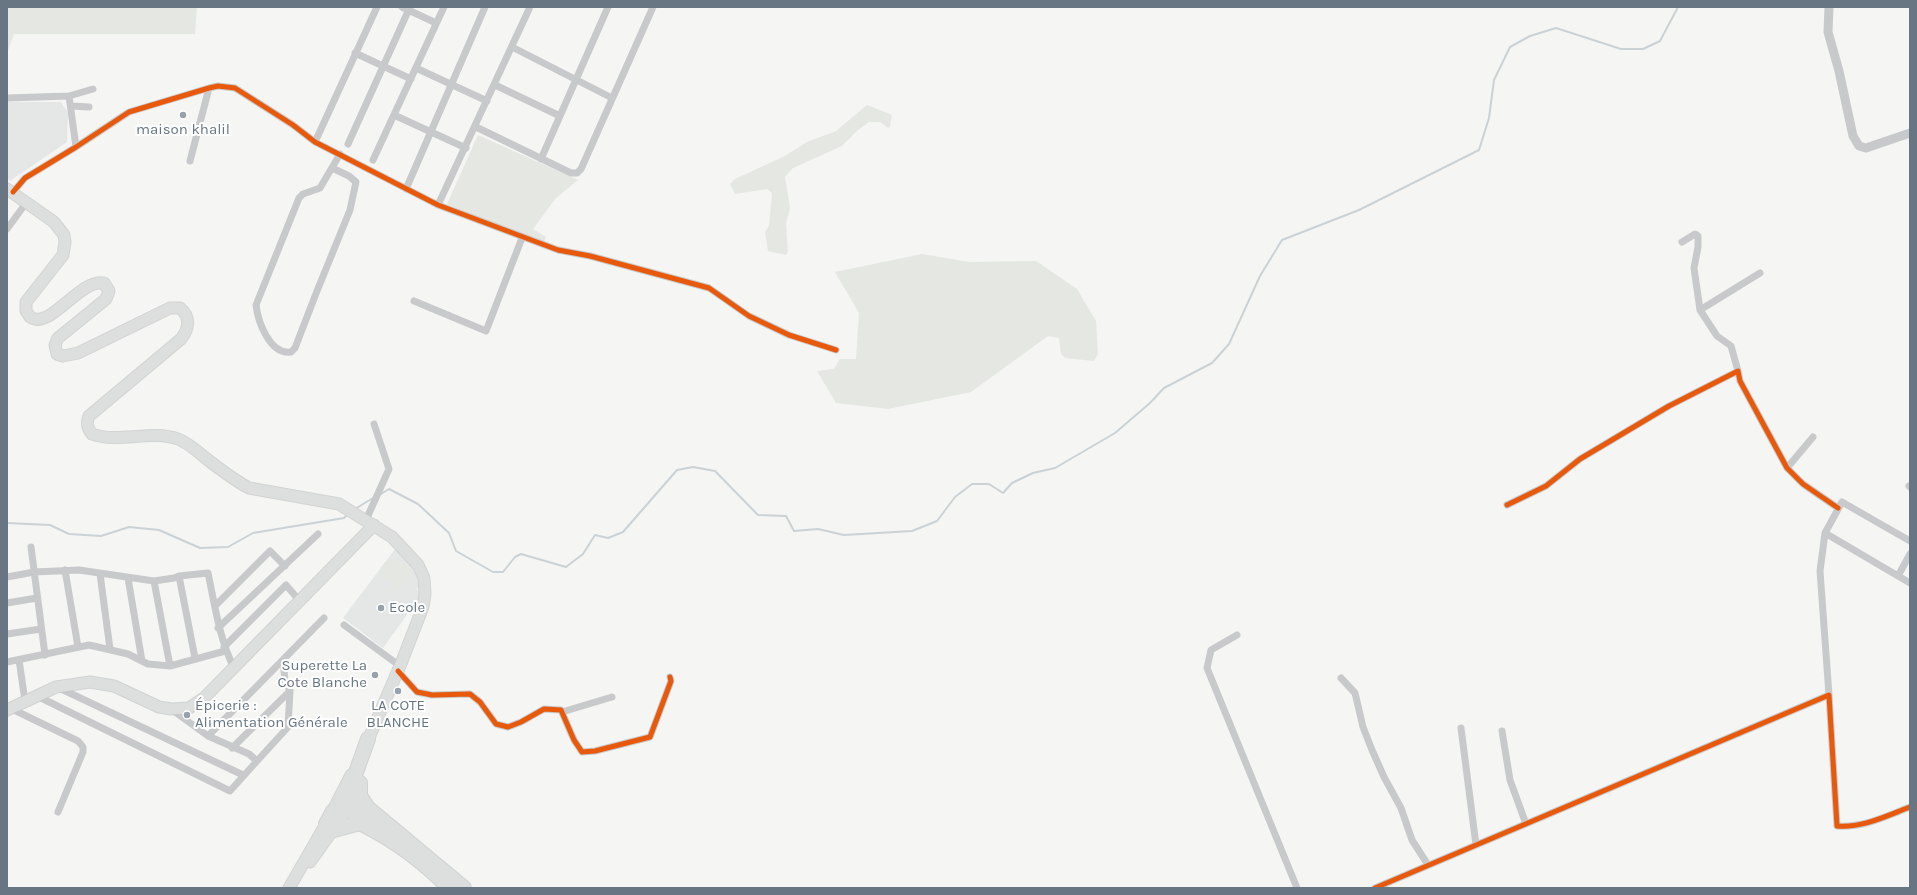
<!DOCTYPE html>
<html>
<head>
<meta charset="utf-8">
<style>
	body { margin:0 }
	#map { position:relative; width:1917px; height:895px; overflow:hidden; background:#f5f5f4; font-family:Karla,sans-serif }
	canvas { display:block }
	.frame { position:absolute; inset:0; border:8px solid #677682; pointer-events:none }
</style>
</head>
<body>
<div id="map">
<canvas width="1917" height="895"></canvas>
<div class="frame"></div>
</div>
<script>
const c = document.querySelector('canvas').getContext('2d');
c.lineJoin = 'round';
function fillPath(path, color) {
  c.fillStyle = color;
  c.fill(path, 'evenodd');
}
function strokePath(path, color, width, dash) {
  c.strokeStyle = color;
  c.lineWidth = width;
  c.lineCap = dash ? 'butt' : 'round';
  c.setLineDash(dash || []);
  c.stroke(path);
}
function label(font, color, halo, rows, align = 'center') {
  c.font = font + ' Karla,sans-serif';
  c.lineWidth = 4;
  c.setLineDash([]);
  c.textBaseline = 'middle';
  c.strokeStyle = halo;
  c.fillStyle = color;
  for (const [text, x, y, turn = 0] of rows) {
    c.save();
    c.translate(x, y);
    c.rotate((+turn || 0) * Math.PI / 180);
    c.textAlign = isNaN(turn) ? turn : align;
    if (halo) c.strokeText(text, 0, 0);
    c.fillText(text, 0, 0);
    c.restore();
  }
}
const built = new Path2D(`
	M7 102H61L68 113 67 142 10 181 7 178Z
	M395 549 410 563 419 583 417 589 420 597 383 648 343 618Z`);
const green = new Path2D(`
	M7 7H197L195 34H14L7 53Z
	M867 105 892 115 890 127 888 128 880 122H869L858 130 842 146 793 168 785 177 790 208 786 224 788 252 786 255 768 251 765 232 769 226 772 193 767 189 735 194 730 184 735 179 785 156 807 142 836 131Z
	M7 107 18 121 7 131Z
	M478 135 578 180 556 198 533 229 546 237 544 242 523 236 447 204Z
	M922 254 969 262 1036 261 1077 289 1096 321 1098 354 1094 361 1065 358 1061 354 1059 338 1048 336 971 392 888 409 836 403 817 371 834 369 840 359H856L859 313 835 272Z
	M393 555 414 572 400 590 378 573Z`);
const stream = new Path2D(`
	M381 494 389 489 418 504 449 533 456 551 493 572H503L515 557 521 554 566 567 583 554 595 535 608 538 623 532 677 470 693 467 715 471 758 515 786 516 794 531 818 529 844 535 912 531 937 521 955 497 972 484H989L1003 493 1012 483 1033 473 1055 468 1115 433 1150 403 1164 388 1212 363 1229 344 1260 276 1282 240 1359 210 1479 150 1489 118 1494 80 1510 47 1530 36 1556 28 1621 49H1643L1660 41 1678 7
	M355 509 373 498
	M7 523 50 525 69 534 101 536 129 527 159 530 200 548 228 547 253 533 344 518 348 514`);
const minor = new Path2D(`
	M402 7 436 23
	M512 47 612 98
	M355 53 411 79
	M416 68 487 101
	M495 85 560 116
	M69 96 76 147
	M7 98 69 96 93 89
	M71 106 89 107
	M394 115 466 148
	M476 127 571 173H577L581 169 653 7
	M315 142 377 7
	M348 144 410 7
	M541 159 608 7
	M373 160 444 7
	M190 161 209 88
	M332 168 349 176 356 182 350 210 317 291 295 348 291 352C270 355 258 322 256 305L299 198 303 194 320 188 340 154
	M406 189 485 7
	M13 192 25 178 76 147 129 112 209 88 218 86 235 88 293 125 315 142 438 205 558 250 590 256 709 288 749 316 789 335 836 350
	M438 205 530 7
	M7 229 26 203
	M1682 242 1695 234 1698 236V247L1694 268 1700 310 1717 336 1731 346 1738 371
	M414 301 486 331 522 238
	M1700 310 1760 273
	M1787 468 1813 437
	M1909 486 1910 487
	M1507 505 1546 486 1580 459 1669 406 1738 371 1740 381 1787 468 1803 484 1838 508
	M366 520 389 469 374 424
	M1825 533 1820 571 1829 695
	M1910 541 1842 502 1825 533 1910 583
	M31 547 45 655
	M65 570 78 647
	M100 574 110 649
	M179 576 195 658
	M1898 576 1910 554
	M7 577 34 572 79 570 154 581 174 578 179 576 208 573C215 606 219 638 234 668
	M128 578 142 661
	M154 581 170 666
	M7 603 37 598
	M215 606 270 551 285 566
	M344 625 400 666
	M218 628 318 534
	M7 634 41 629
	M1237 635 1211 650 1207 668 1297 888
	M224 647 286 585 299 600
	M19 660 25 701
	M7 662 89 645 128 654 148 664 170 666 225 651
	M398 671 417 692 432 695 470 694 480 702 496 724 508 727 521 722 544 709 561 710 574 740 582 752 595 751 650 737 671 681 670 677
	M1341 678 1355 693 1363 727 1372 750 1384 777 1401 808 1412 840 1428 865
	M57 687 243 775
	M37 696 230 791 257 761 249 754 208 736 171 709
	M12 709 78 741 83 747V752L58 812
	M562 712 612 697
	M1461 728 1476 845
	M1502 731 1510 780 1526 824
	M208 736 324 618
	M232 748 290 691
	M257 761 288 727 290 691 285 680 283 660
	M1375 888 1829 695 1837 826C1863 828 1886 816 1910 807`);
const tertiary = new Path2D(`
	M1829 7 1828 32 1839 71 1853 136 1859 146 1866 148 1910 133`);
const secondary = new Path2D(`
	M7 189 54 222 64 235 65 242 63 255 26 302V311L30 317C50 331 80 278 104 283L109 291 106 299 58 338 55 345 57 354 63 356 78 353 170 308H180C191 317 189 329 181 339L89 416C86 423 87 428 92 434 119 444 151 429 178 439 189 443 199 453 208 460 221 470 234 480 249 488L339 504 392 537 418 565 424 578 425 594 423 607 400 666 365 747
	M7 710 56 687 90 682 114 686 159 707 171 709 189 708 204 698 374 525
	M310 862 351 804
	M289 888 326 824 351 775`);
const motorway = new Path2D(`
	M360 783V796L368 808 464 888
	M326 824 333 811 349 807 357 809
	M368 825 357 817 349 807 351 786 368 739
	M334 830 360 823C392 839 424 862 449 888`);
const cycleway = new Path2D(`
	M13 192 25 178 76 147 129 112 209 88 218 86 235 88 293 125 315 142 438 205 558 250 590 256 709 288 749 316 789 335 836 350
	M1507 505 1546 486 1580 459 1669 406 1738 371 1740 381 1787 468 1803 484 1838 508
	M398 671 417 692 432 695 470 694 480 702 496 724 508 727 521 722 544 709 561 710 574 740 582 752 595 751 650 737 671 681 670 677
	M1375 888 1829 695 1837 826C1863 828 1886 816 1910 807`);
const markers = [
	[183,115,4,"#99a2aa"],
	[381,608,4,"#99a2aa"],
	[375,675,4,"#99a2aa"],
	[398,691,4,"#99a2aa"],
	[187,715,4,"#99a2aa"]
];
const poiNames = [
	["maison khalil",183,130],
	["Ecole",389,608,"left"],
	["Superette La",367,666,"right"],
	["Cote Blanche",367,683,"right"],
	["Épicerie :",195,706,"left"],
	["Alimentation Générale",195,723,"left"],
	["LA COTE",398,706],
	["BLANCHE",398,723]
];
fillPath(built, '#e5e7e7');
fillPath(green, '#e4e7e2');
strokePath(stream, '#cbd2d5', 2);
strokePath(secondary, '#d2d3d3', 13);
strokePath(motorway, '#d1d2d2', 16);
strokePath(minor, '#c8c9ca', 7);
strokePath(tertiary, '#c8c9ca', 9);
strokePath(secondary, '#dddede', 11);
strokePath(motorway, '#dddede', 14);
strokePath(cycleway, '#e8590c', 5);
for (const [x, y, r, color] of markers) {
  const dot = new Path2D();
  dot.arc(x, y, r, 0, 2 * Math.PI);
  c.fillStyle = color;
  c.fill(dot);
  strokePath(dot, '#fff', 1.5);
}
label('15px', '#677682', '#fff', poiNames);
</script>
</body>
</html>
